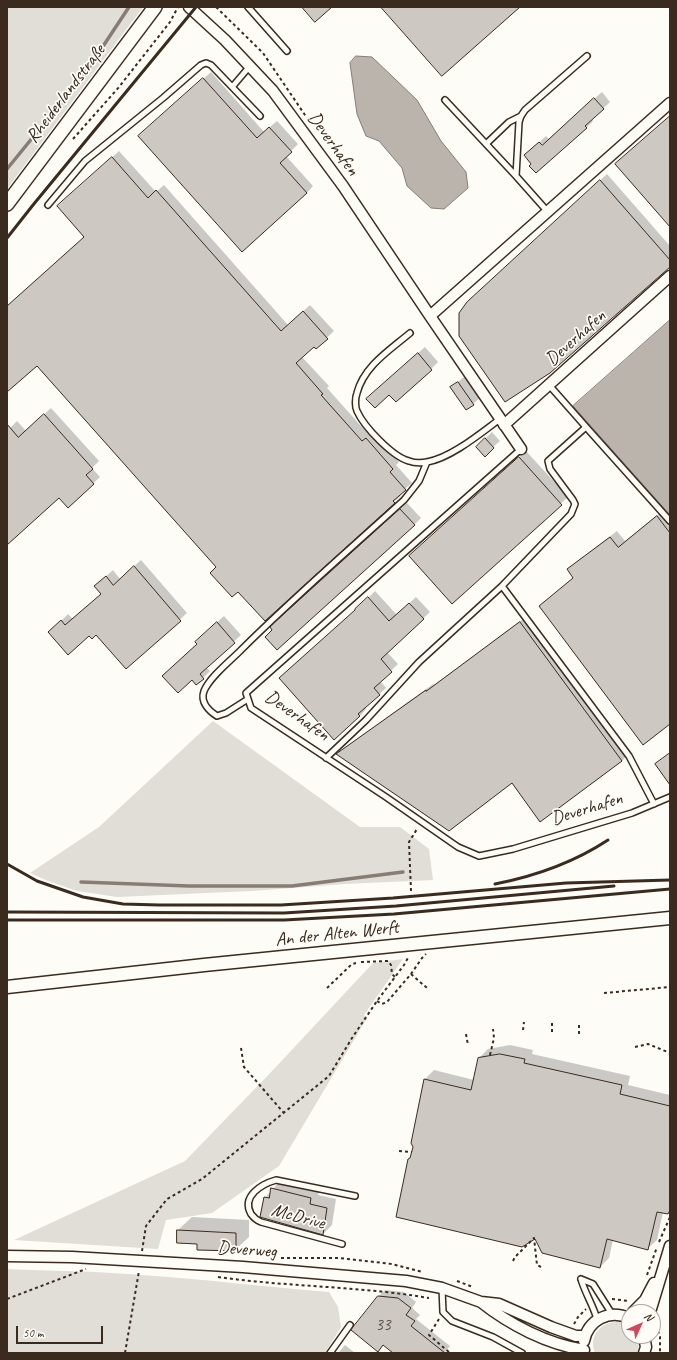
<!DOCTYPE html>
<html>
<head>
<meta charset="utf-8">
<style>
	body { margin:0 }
	#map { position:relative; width:677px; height:1360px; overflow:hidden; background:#fdfcf7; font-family:Caveat,sans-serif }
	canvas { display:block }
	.frame { position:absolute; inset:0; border:8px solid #3b2a1e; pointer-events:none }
	.north { position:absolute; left:621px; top:1304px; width:40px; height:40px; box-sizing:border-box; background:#fdfcf7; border:1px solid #afa8a0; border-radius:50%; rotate:45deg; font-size:11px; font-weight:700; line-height:16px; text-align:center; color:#3b2a1e }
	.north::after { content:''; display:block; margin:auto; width:14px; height:18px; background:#d1495b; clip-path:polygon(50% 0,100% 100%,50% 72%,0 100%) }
	.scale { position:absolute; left:16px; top:1326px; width:87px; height:18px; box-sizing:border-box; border:2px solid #3b2a1e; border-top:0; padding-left:5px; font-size:12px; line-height:14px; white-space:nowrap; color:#3b2a1e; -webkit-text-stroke:3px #fdfcf7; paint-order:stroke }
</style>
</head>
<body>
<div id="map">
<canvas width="677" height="1360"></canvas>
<div class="frame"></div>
<div class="north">N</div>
<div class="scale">50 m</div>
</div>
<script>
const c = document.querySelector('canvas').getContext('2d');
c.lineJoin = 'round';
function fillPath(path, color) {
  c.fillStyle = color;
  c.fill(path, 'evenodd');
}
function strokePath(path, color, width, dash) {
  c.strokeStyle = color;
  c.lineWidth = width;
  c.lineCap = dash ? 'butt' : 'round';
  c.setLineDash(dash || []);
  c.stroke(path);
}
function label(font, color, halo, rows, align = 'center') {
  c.font = font + ' Caveat,sans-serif';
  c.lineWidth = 3.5;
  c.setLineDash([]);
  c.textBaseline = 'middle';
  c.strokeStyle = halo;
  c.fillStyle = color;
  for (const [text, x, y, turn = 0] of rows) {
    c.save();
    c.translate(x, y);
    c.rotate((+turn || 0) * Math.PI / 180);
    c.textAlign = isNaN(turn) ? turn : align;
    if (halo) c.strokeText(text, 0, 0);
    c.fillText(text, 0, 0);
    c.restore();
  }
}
const green = new Path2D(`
	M7 7H143L7 189Z
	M213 721 360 827H400L429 849 433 880 345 884 252 891 117 897 77 891 48 881 30 873 99 827Z
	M403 959 364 1015 367 1018 279 1166 212 1213 166 1220 158 1249 14 1240 185 1161 274 1069 373 963Z
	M7 1269C52 1271 96 1271 141 1275 204 1279 266 1287 329 1292L338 1307 341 1327 325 1353H7Z
	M614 1322H621L628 1325 629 1336H637L639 1344 637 1353H595C589 1337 598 1325 614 1322Z`);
const water = new Path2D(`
	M356 56 372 57 417 100 441 141 466 172 468 188 444 209 431 208 407 186 402 168 379 141 366 136 357 114 350 63Z
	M670 320V515L573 406Z`);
const shadow = new Path2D(`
	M211 72 264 132 277 121 298 144 286 156 313 186 307 193 146 130Z
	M602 92 610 102 592 119 593 121 587 127 536 172 533 164 532 149 546 136 549 139Z
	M119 151 156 192 164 185 288 325 310 305 334 331 316 348 315 346 302 357 329 386 327 388 369 435 373 432 399 462 396 465 412 483 399 494 401 496 394 502 217 567 37 364 7 390V307L88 235 65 200Z
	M607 174 670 246V266L475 295Z
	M425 347 438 362 431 369 389 393 374 392Z
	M465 376 480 398 473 404 452 387Z
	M51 408 99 461 92 468 100 477 68 507 59 497 7 544V431L17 421 26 431Z
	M492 432 500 441 493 447H477Z
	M526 451 568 497 452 602 417 549Z
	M407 503 421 518 414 525 291 608Z
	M664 510 670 518V723L541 606 574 577 568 570 575 563 617 531 625 541Z
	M141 560 187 613 127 668 96 634 89 635 56 626 68 614 73 619 102 593V580L113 570 120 579Z
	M375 591 397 615 416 597 430 612 387 652 398 664 380 681 386 688 365 707 366 709 360 716 334 739 356 610Z
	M224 616 241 635 206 667 210 671 203 678 192 679 198 644 203 635Z
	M527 616 628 754 622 761 540 821 512 782 338 754 344 748 433 684 434 685Z
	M510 1045 533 1050 532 1054 630 1076 628 1085 670 1095V1211L668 1213 663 1212 657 1240 648 1248 613 1240 609 1258 600 1267 535 1238 411 1157 425 1079 434 1070 474 1080 479 1058 488 1049Z
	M281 1180 320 1189 318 1195 336 1199 332 1225 323 1234 265 1198Z
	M192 1217 249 1220V1237L235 1250 198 1243 178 1230Z
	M385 1290 404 1292 416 1302 412 1308 420 1315 416 1319 450 1346 444 1353H398L384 1344 378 1350 379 1296Z
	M345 1345 355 1353H338Z`);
const stream = new Path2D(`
	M7 169 86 72 129 7
	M81 882 189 886H292L403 872`);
const building = new Path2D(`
	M302 7H332L315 22Z
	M381 7H520L442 76Z
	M203 78 257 138 269 127 292 152 280 163 307 193 242 252 138 136Z
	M594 98 604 109 585 126 587 128 536 173 529 166 531 164 524 155 539 142 542 145Z
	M670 116V227L615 164Z
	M112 157 148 198 156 190 281 331 303 311 328 339 316 349 314 347 296 363 323 394 321 395 362 441 366 438 393 469 390 472 406 490 393 501 395 503 265 621 238 592 232 597 210 573 216 567 37 366 7 392V306L84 237 57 206Z
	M600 180 670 260V267L550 373 505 402 459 336V313L467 302Z
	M418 353 432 370 396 402 389 395 375 408 366 399Z
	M458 382 474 405 466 410 450 387Z
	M44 414 93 469 86 475 94 484 68 508 59 498 7 545V424L18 437Z
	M485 438 494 448 485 457 476 447Z
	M519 457 562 505 452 604 409 556Z
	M400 509 415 525 277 650 265 637 272 630 270 627Z
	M657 516 670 533V724L643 745 539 606 573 578 567 569 610 537 618 547Z
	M134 566 181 621 126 669 96 635 92 639 89 636 68 655 48 632 61 620 65 625 101 594 94 586 106 576 113 585Z
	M368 597 389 621 409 603 424 619 381 659 392 672 374 688 380 695 358 714 360 716 334 740 279 678 355 610V609Z
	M217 622 235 643 200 674 204 679 196 685 192 680 178 693 162 676 197 644 195 642Z
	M520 622 622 761 540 822 512 783 449 831 336 754 426 690V691Z
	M670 753V785L655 764Z
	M500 1054 525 1059 524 1063 622 1085 620 1094 670 1106V1210L668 1214 657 1212 648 1250 607 1239 600 1268 542 1253 535 1239 522 1247 396 1217 408 1159 410 1158 413 1147 411 1143 424 1079 471 1090 478 1058Z
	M271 1188 311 1198 310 1204 327 1208 323 1235 260 1217 264 1197 269 1198Z
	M177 1230 236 1233V1251L197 1250V1244L177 1243Z
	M378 1296 398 1298 411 1308 406 1315 415 1321 411 1326 445 1353H393L383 1345 378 1352 351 1330Z`);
const path = new Path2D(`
	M216 7 263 53 307 118
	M73 139 119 87 170 22 178 7
	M411 891 409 842 417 829
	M361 962 388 961 391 965 392 974 395 977
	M411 974 427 988
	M327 988 352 964 356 963
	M604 993 670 987
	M377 1001 382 1004 387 1002 411 974 422 958 426 954
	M523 1030 524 1022
	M552 1032V1021
	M466 1034 468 1045
	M579 1034V1022
	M635 1047 648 1044 670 1053
	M241 1048 244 1067 283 1112
	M490 1055 494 1038 493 1029
	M399 1151 412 1152
	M659 1242 670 1217
	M142 1251 146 1226 167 1199 202 1179 329 1076 352 1038 377 1001 404 965 409 956
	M281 1258H339L392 1264 423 1272
	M513 1261 515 1257 534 1238 537 1265 541 1267
	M647 1275 657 1247
	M218 1277C288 1287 359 1286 429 1298
	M457 1281 473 1287
	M7 1299 86 1269
	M612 1299 629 1301
	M439 1319 429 1335 450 1353
	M574 1324 578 1317 586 1309
	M656 1325 660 1337V1353
	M653 1328 656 1325 658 1319
	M125 1353 139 1271`);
const service = new Path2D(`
	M248 7 287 51
	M233 86 250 66
	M445 100 516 176
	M486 144 509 122 521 116
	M48 205 85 161 163 98 201 65 206 63 211 65 260 116
	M548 212 516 176 519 122 521 116 525 110 587 56
	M410 333C390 350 364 366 357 393 355 398 355 407 357 411 364 427 393 457 409 461 414 463 422 463 427 462 451 458 481 433 500 419
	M586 427 670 521
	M521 449 246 693 251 708 386 797 458 847 479 856 513 849 632 813 670 797
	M502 586 629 756 654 804
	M248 699 226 713 217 716C209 711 200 702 204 691 210 677 229 662 240 651 293 598 349 550 404 500L419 481 427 462
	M326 758 366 720 419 662 502 586 571 514 575 504 573 500 550 469 548 461 586 427 549 385
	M342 1244 261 1222C256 1220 254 1218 251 1214 241 1196 262 1184 276 1180L355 1196
	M581 1279 593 1284 612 1314
	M581 1279C585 1293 593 1305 597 1319
	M442 1288 443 1312 452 1321 493 1337 522 1353
	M330 1353 350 1325`);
const minor = new Path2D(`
	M189 7 225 40 273 91 343 186 430 316 521 449
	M430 316 670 103
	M504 425 670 276
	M7 1256 72 1257 243 1267 406 1281 442 1288 481 1302 499 1304 551 1327 576 1336H585
	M481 1302C510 1325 547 1344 584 1350
	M633 1312 645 1300 654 1283
	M650 1312 670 1246
	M644 1336 646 1347 644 1353
	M584 1341C588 1320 609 1309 629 1318`);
const tertiary = new Path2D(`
	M7 987 204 965 670 918`);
const secondary = new Path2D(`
	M7 204 155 7`);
const rail = new Path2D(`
	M7 238 33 205 196 7
	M7 864 37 881 83 897 123 904 159 905H281L393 898 566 883 670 880
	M495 884C536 876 573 863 608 840
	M7 912 284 913 396 906 614 886
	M7 920H284L394 914 670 889`);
const numberNames = [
	["33",383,1326]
];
const streetNames = [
	["Rheiderlandstraße",66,94,-53],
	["Deverhafen",333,144,54],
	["Deverhafen",576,338,-42],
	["Deverhafen",297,716,35],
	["Deverhafen",587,809,-17],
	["An der Alten Werft",337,934,-6],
	["McDrive",298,1217,15],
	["Deverweg",247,1250,4]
];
fillPath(green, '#e1ded7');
fillPath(water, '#bbb4ad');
strokePath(water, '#887d74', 1);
fillPath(shadow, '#0003');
strokePath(stream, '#887d74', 3.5);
fillPath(building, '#cdc8c2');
strokePath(building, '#3b2a1e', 1);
strokePath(service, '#3b2a1e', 8);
strokePath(minor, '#3b2a1e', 13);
strokePath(tertiary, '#3b2a1e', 15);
strokePath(secondary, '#3b2a1e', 16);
strokePath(path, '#3b2a1e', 2, [3, 3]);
strokePath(service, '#fdfcf7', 5);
strokePath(minor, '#fdfcf7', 10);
strokePath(tertiary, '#fdfcf7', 12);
strokePath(secondary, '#fdfcf7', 13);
strokePath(rail, '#3b2a1e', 3);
label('17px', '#605247', null, numberNames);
label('19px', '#3b2a1e', '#fdfcf7', streetNames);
</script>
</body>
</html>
